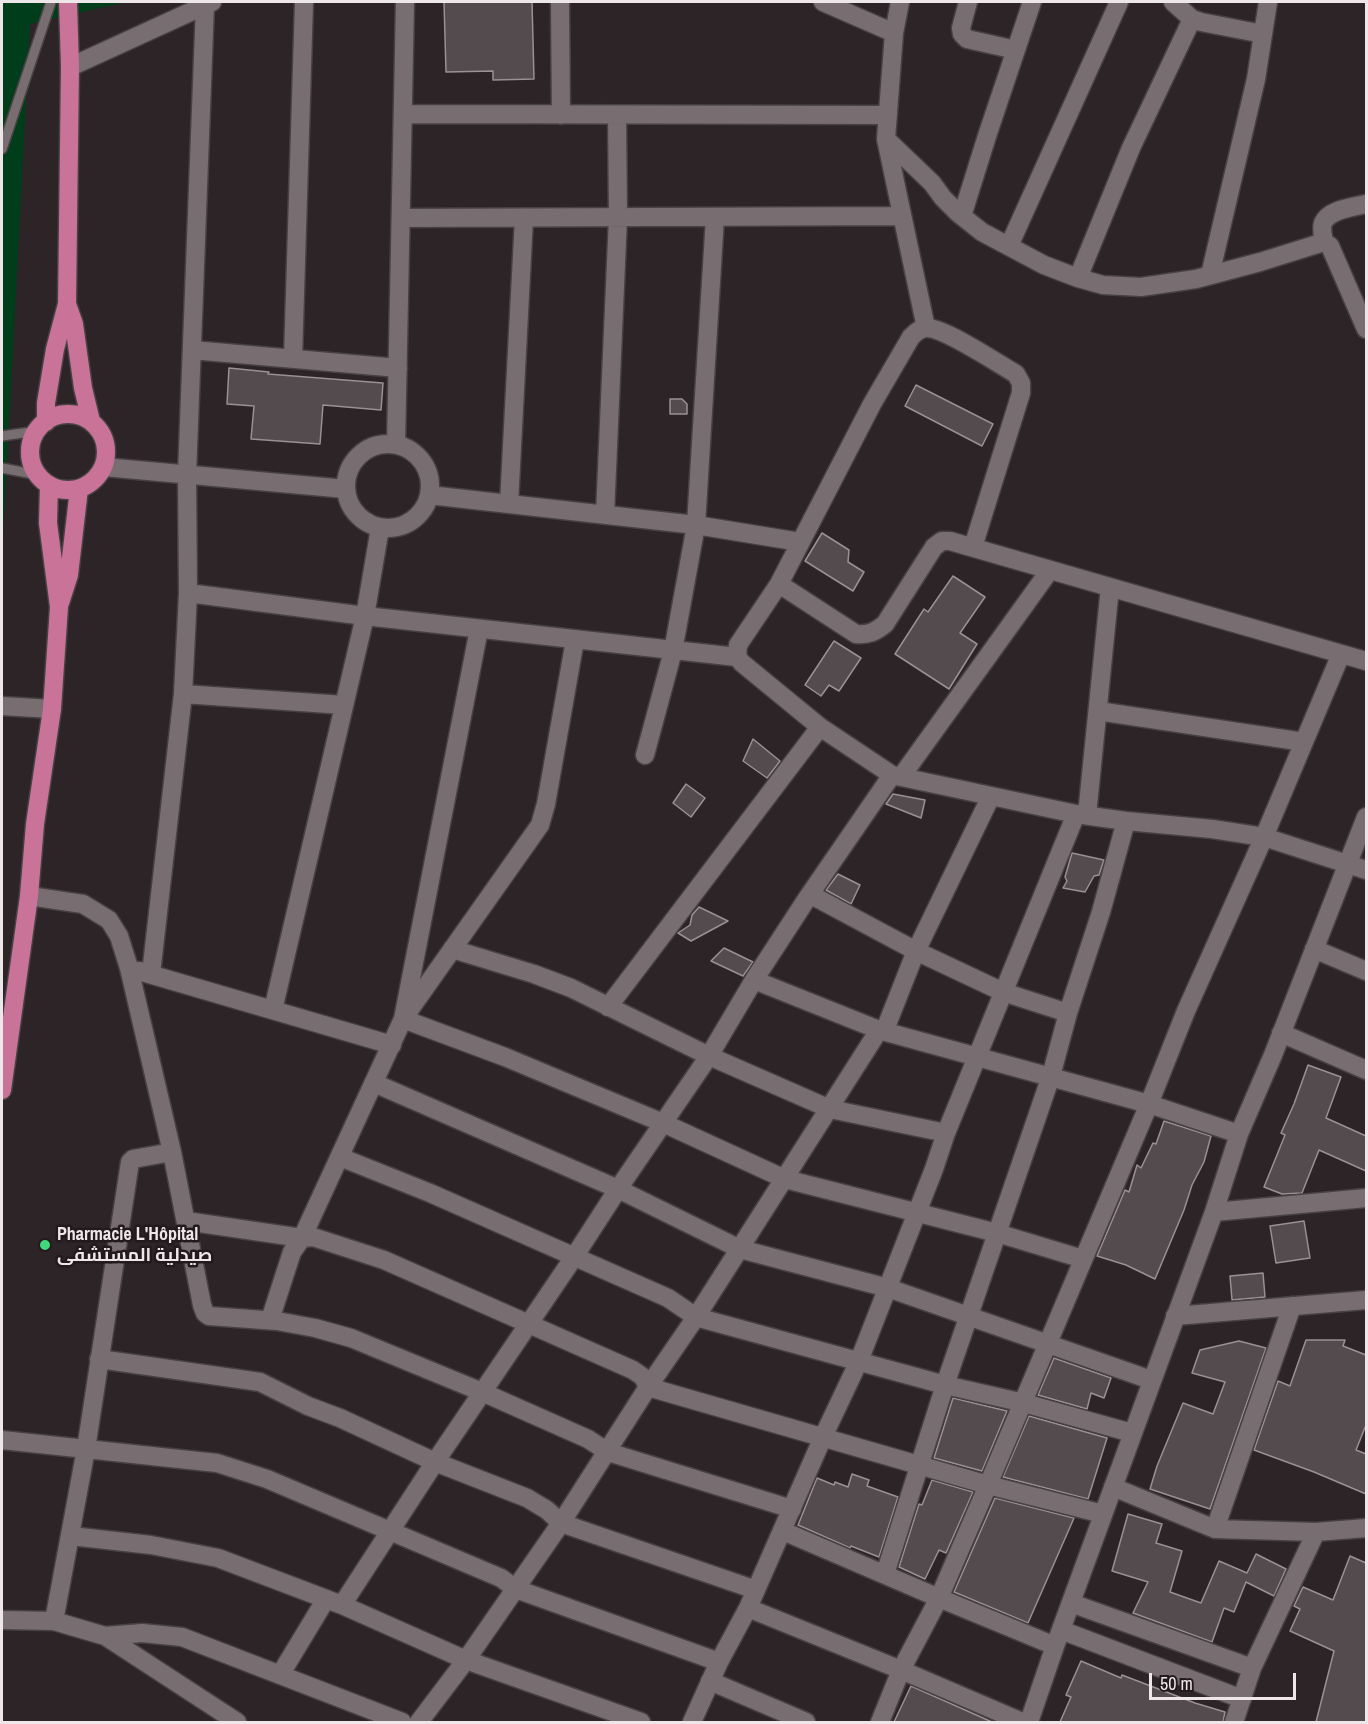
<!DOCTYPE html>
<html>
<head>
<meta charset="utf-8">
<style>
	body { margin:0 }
	#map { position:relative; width:1368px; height:1724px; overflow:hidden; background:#2c2426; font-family:"Archivo Narrow",sans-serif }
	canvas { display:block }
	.frame { position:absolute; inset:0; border:3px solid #ede7e9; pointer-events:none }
	.scale { position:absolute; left:1149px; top:1673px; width:147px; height:27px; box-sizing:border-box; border:3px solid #ede7e9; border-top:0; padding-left:8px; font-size:18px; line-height:21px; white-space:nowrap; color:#ede7e9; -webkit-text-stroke:4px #221a1d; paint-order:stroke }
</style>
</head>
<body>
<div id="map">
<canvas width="1368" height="1724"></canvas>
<div class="frame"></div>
<div class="scale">50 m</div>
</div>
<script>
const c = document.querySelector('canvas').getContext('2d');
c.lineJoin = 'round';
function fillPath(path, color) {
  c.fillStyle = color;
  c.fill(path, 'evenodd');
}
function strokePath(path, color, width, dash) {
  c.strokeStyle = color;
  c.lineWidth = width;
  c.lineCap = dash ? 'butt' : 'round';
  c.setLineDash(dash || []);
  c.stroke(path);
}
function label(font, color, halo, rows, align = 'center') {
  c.font = font + ' "Archivo Narrow",Cairo,sans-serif';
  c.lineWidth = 5;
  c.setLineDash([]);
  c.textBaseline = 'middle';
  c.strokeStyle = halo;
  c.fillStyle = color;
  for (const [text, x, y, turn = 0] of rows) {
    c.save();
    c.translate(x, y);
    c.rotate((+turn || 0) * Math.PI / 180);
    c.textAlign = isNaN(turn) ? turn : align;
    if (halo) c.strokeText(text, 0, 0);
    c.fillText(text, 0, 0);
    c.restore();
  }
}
const green = new Path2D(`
	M2 2H126L30 24 2 557Z`);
const building = new Path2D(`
	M444 2H532L534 79 493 80V71L446 72Z
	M229 368 269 372 268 374 383 383 381 410 323 405 320 444 251 439 254 406 227 404Z
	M916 385 993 424 982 446 905 406Z
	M670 399H682L687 404V414H670Z
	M822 533 849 550 848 562 864 572 853 591 805 561Z
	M953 576 985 597 960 633 977 644 949 689 895 654 924 609 928 612Z
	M834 641 861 658 839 691 829 685 821 696 805 685Z
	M753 739 780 761 767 778 743 761Z
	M686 784 705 798 691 817 673 803Z
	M893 794 925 800 921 818 886 804Z
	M1072 853 1104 860 1099 875 1094 876 1085 892 1063 888 1067 881 1065 877Z
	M838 874 860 885 851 904 826 890Z
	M699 907 728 921 691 941 678 933 690 925 692 915Z
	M724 948 753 962 743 976 711 961Z
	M1308 1065 1341 1077 1326 1118 1366 1136V1171L1319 1150 1302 1193 1282 1194 1264 1187 1285 1135 1281 1133 1294 1104Z
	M1164 1121 1211 1136 1204 1162 1192 1185 1184 1210 1155 1279 1126 1265 1097 1256 1125 1190 1129 1192 1137 1165 1141 1168 1153 1143 1156 1144Z
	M1304 1221 1310 1258 1276 1263 1270 1226Z
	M1263 1273 1265 1297 1232 1300 1230 1276Z
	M1306 1340H1345L1343 1346 1366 1355V1425L1356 1450 1366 1454V1494L1314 1472 1254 1450 1278 1381 1290 1386Z
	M1239 1341 1266 1348 1210 1509 1150 1489 1157 1466 1183 1403 1213 1414 1225 1382 1192 1373 1200 1350Z
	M1054 1358 1111 1378 1104 1398 1091 1393 1087 1409 1038 1395Z
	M953 1398 1007 1411 982 1471 934 1458Z
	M1029 1416 1107 1438 1088 1499 1003 1477Z
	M852 1474 869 1480 867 1486 898 1497 879 1557 851 1546 850 1548 798 1525 817 1478 834 1485 835 1482 848 1487Z
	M932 1480 973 1492 946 1553 939 1550 925 1579 899 1567 919 1504 922 1505Z
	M995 1498 1074 1518 1028 1623 954 1592Z
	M1128 1514 1162 1524 1156 1543 1182 1551 1170 1592 1201 1603 1219 1561 1247 1573 1256 1554 1286 1569 1274 1596 1246 1582 1234 1612 1224 1608 1212 1642 1133 1613 1148 1582 1112 1571Z
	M1350 1556 1366 1563V1722H1316L1334 1651 1290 1631 1300 1609 1294 1606 1303 1587 1333 1600Z
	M1081 1661 1121 1678 1122 1675 1195 1703 1225 1712 1223 1722H1060L1071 1697 1066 1695Z
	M911 1686 954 1705 992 1722H894Z`);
const lane = new Path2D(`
	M2 149 51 2
	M2 436 37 431
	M2 468 38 475`);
const street = new Path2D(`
	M560 2 561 115
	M823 2 894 33
	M900 2 894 33 886 139 926 328
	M968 2 961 28 962 34 967 39 1016 50
	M1173 2 1192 19
	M70 67 212 2
	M403 114 888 115
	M886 139 932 183 943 198 958 213 982 232 1044 265 1078 278 1103 285 1141 287 1196 279 1260 262 1324 242 1330 246 1366 329
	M962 216 987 136 1032 2
	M401 218 902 216
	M1324 242C1323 236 1321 229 1323 223 1329 209 1354 207 1366 204
	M1009 246 1119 2
	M1210 275 1256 79 1268 2
	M1078 278 1131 148 1192 19 1201 22 1263 34
	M192 350 398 368
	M293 358 304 2
	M346 486a42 42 0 1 1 84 0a42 42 0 1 1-84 0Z
	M396 445 405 2
	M104 467 346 489
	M429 495 696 525 800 542
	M509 504 524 218
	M605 515 618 217 617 115
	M779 584 856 634C869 635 875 632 885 624L934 547 942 541H950L1366 661
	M188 593 365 616 737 657
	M479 629 403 1019 505 1057 663 1123 785 1179 997 1233 1083 1259
	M183 694 344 705
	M2 706 52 709
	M1098 711 1304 742
	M645 755 673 651 696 525 715 217
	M892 775 820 727 742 663 737 657 738 645 779 584 872 404 911 337C915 333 920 328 927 328 945 328 997 363 1016 374L1021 383V393L973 547
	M901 777 1050 570
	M1087 815 1110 587
	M29 896 83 904 109 920 119 936 129 968 172 1152
	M808 897H815L916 951 1003 992 1068 1013
	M452 949 534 974 571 988 709 1056 830 1109 946 1133
	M1314 949 1366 971
	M139 971 392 1045
	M151 974 183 694 188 593 187 475 205 5
	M754 980 879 1030 1149 1104 1239 1134
	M608 1007 820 727
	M273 1010 365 616 380 528
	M1281 1033 1366 1070
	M374 1083 618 1189 740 1249 888 1288 1151 1380
	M340 1157 430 1193 668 1298 696 1317 945 1385 1024 1403 1132 1433
	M1214 1212 1366 1198
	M186 1221 302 1238 403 1019 540 825 546 804 575 640
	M1175 1316 1366 1300
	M270 1320 292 1252 302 1238 313 1237 384 1260 633 1370 643 1377 648 1387 988 1485 1103 1514
	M99 1359 260 1382 308 1406 340 1418 435 1462 527 1498 547 1510 561 1523 756 1590
	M2 1440 217 1463 267 1479 501 1578 516 1589 719 1662
	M1113 1487 1215 1529 1316 1532 1366 1528
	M1215 1529 1292 1306
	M783 1531 939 1598 1055 1646
	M71 1536 151 1545 218 1558 342 1605 466 1660 641 1722
	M885 1574 945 1385 1051 1076 1068 1013 1101 912 1126 821
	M1071 1603 1252 1668
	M342 1605 435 1462 574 1257 618 1189 709 1056 754 980 808 897 892 775 1076 814 1126 821 1212 829 1264 837 1366 870
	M748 1608 901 1670 1022 1722
	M2 1620 54 1621 105 1636 237 1722
	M54 1621 86 1449 130 1162 133 1159 172 1152 202 1305 205 1313 209 1316 277 1321 315 1328 351 1338 482 1392 588 1439 608 1452 792 1509
	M1061 1630 1242 1699
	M105 1636 142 1633 182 1637 402 1722
	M280 1675 326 1599
	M710 1681 806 1722
	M419 1722 466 1660 561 1523 648 1387 696 1317 879 1030 886 1027 916 951 991 796
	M692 1722 719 1662 748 1608 823 1437 859 1361 934 1169 946 1133 1076 814
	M880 1722 901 1670 939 1598 988 1485 1149 1104 1186 1011 1264 837 1341 654
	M1029 1722 1055 1646 1214 1212 1239 1134 1273 1055 1366 817
	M1234 1722 1252 1668 1316 1532`);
const primary = new Path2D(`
	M67 304 74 324 83 388 91 421
	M30 452a38 38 0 1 1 76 0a38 38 0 1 1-76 0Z
	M46 422V403L55 349 67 304 70 67 68 2
	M60 603 69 575 79 489
	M2 1090 29 896 35 824 52 709 59 607 48 523 49 485`);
const markers = [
	[45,1245,6,"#41d77c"]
];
const poiNames = [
	["Pharmacie L'Hôpital",57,1235],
	["صيدلية المستشفى",57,1256]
];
fillPath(green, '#003e1b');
fillPath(building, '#544b4e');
strokePath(building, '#9b9093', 1.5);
strokePath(lane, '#484143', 12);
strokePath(street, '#484143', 21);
strokePath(primary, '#484143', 21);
strokePath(lane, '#786e71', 9);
strokePath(street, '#786e71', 18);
strokePath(primary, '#c87397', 18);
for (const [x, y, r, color] of markers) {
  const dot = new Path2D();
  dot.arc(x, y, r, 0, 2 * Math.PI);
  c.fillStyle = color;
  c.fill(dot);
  strokePath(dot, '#221a1d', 2);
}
label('bold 18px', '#ede7e9', '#221a1d', poiNames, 'left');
</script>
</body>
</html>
